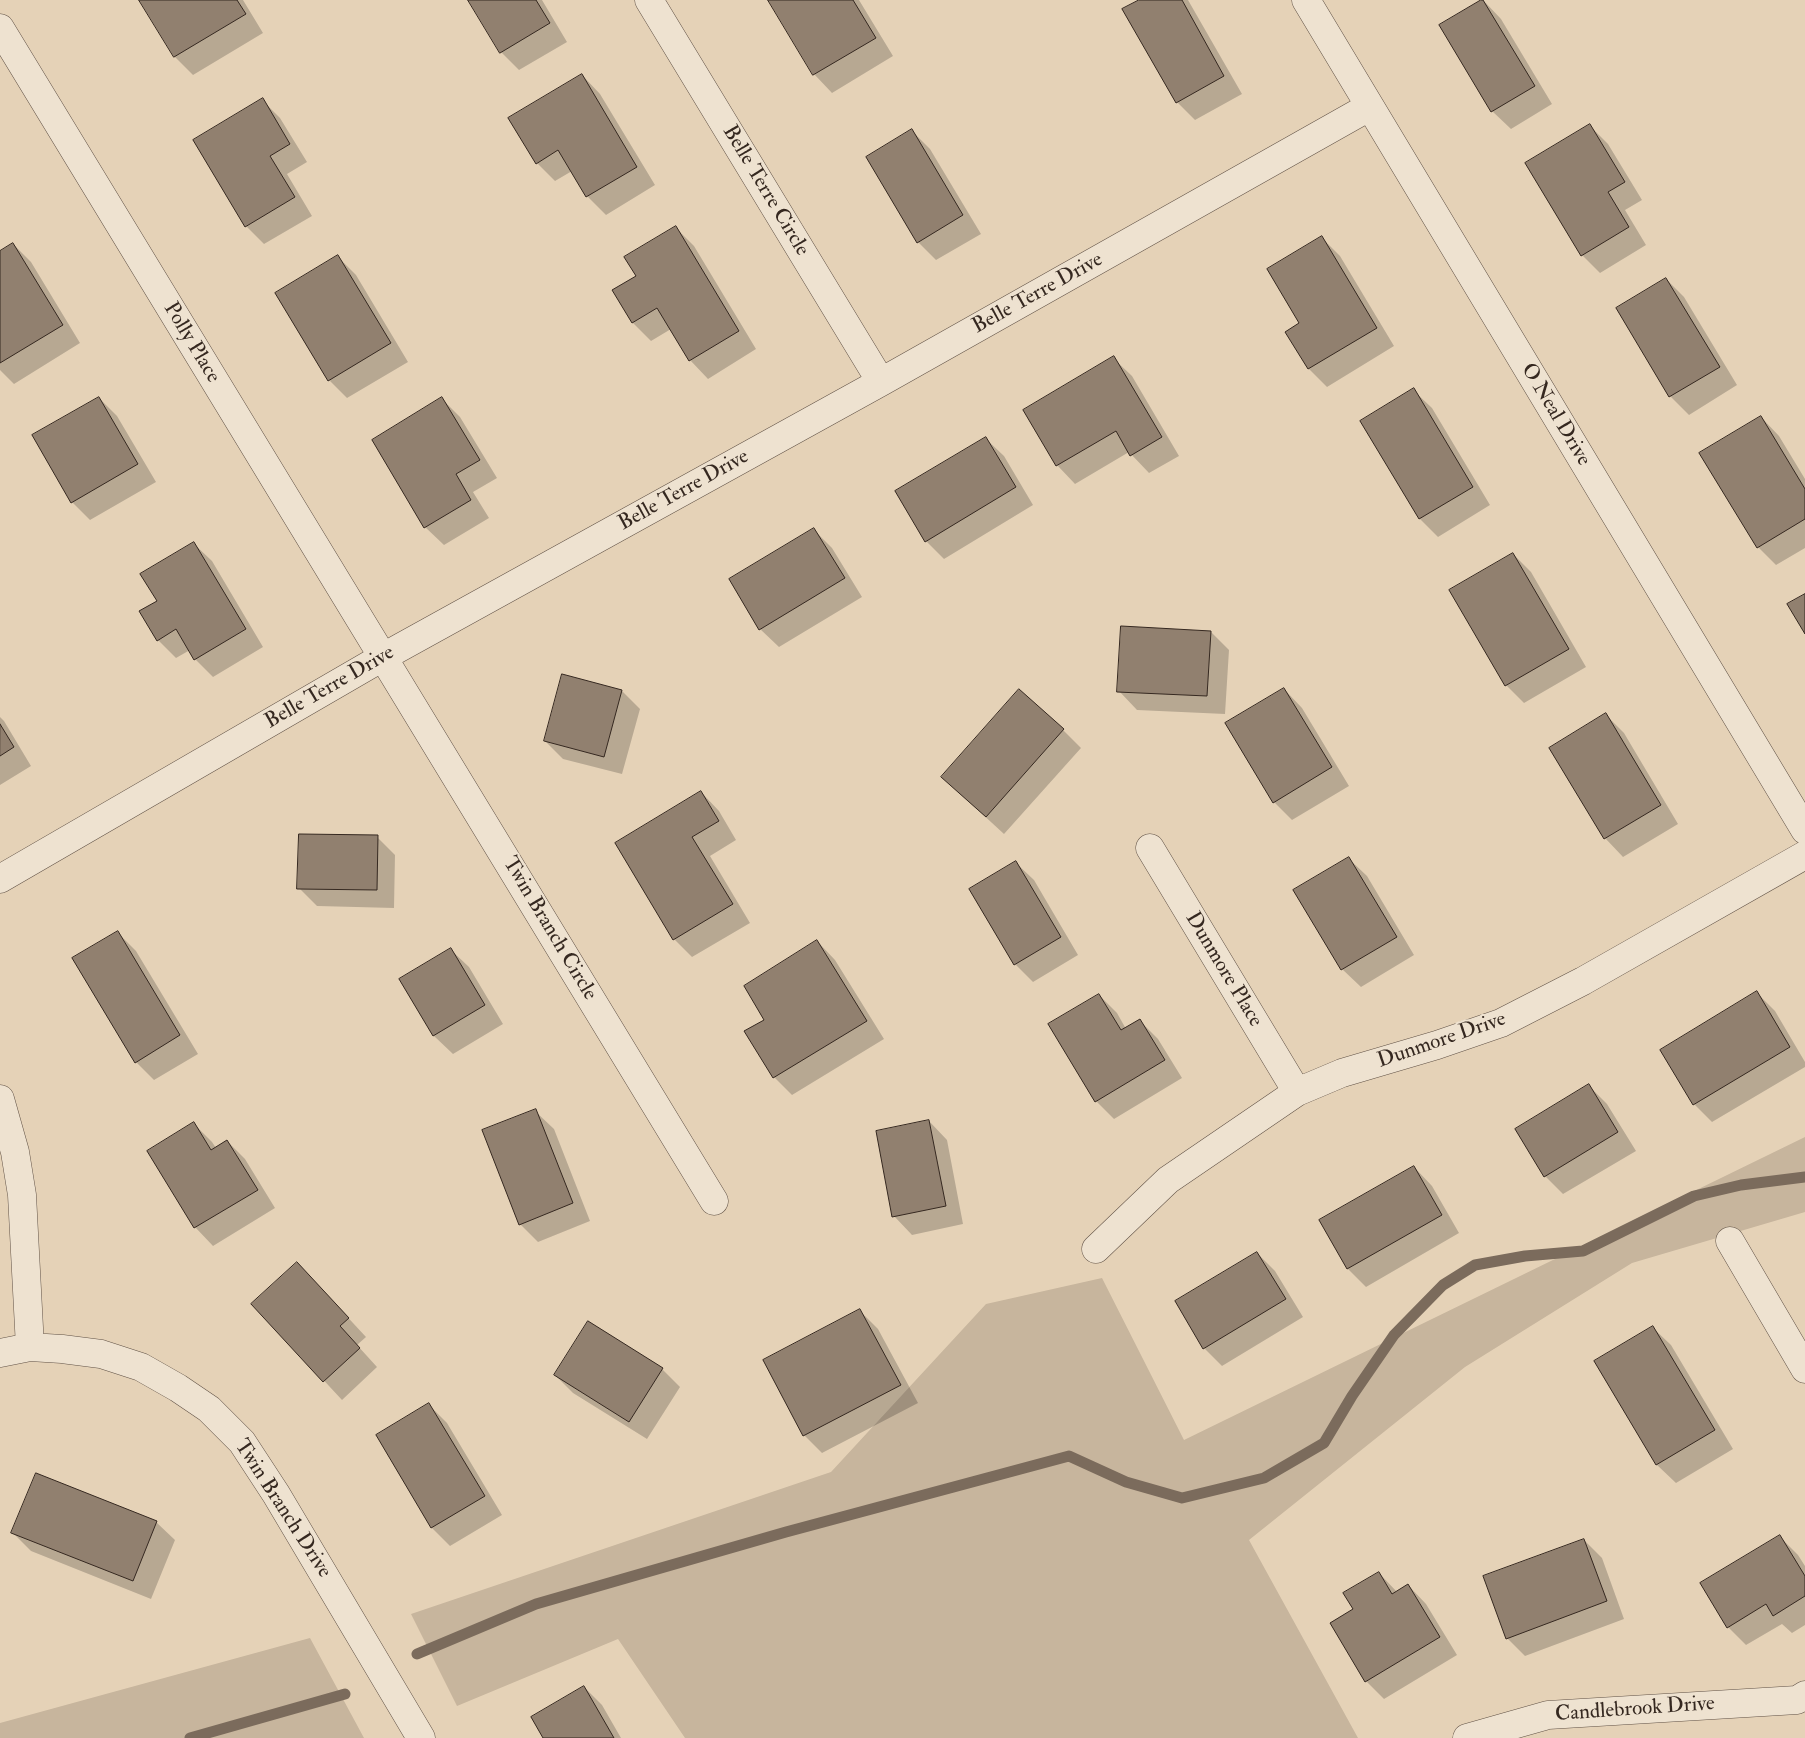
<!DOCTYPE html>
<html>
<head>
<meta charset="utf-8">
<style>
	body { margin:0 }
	canvas { display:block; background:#e5d2b7 }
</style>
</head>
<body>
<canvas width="1805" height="1738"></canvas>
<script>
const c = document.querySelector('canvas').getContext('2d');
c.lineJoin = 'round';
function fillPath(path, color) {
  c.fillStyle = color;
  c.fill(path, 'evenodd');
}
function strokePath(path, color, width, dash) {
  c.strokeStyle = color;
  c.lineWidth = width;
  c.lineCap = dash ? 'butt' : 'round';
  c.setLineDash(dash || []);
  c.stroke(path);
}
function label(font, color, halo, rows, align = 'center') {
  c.font = font + ' "IM FELL Double Pica",serif';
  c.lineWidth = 4;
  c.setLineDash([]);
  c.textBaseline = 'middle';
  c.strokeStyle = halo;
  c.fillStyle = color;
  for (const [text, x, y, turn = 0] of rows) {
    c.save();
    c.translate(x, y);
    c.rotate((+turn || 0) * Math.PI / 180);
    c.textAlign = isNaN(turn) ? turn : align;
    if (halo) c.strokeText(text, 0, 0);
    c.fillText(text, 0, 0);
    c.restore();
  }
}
const green = new Path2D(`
	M1805 1137V1212L1632 1263 1465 1367 1249 1540 1358 1738H685L618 1639 457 1706 411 1614 831 1472 986 1304 1102 1278 1184 1440Z
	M310 1638 364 1738H0V1723Z`);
const shadow = new Path2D(`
	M140 0H243L263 33 193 75 175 57Z
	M469 0H542L567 42 519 70 501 52Z
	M770 0H859L893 56 832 93 814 74Z
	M1141 0H1188L1242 94 1195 120 1177 102Z
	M1483 0 1501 19 1552 104 1511 129 1492 111 1441 25Z
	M582 75 600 94 655 185 606 215 587 196 572 171 555 181 537 163Z
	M262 100 280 118 307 162 287 174 312 216 264 244 246 226Z
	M1590 126 1608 144 1642 200 1625 210 1646 245 1600 273 1582 255Z
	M912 131 930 149 981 234 936 260 918 242 867 158Z
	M676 228 694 246 756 349 708 379 690 360 671 329 651 341 633 323 614 291 637 277Z
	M1322 238 1340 256 1394 346 1327 387 1309 369 1301 324Z
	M13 244 31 262 80 343 14 384 0 370V252Z
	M338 257 356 275 408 362 347 398 329 380Z
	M1666 279 1684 297 1737 385 1689 415 1670 396 1618 309Z
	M1113 358 1132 376 1179 456 1149 473 1129 452 1075 484 1057 465 1025 410Z
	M1413 390 1432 408 1490 505 1438 537 1420 519Z
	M99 398 117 416 156 482 90 520 72 502Z
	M442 399 460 417 497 478 473 492 489 518 444 545 425 527Z
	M1761 417 1779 436 1805 479V548L1776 565 1758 547Z
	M985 438 1004 456 1033 505 944 559 926 541Z
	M814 530 832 548 862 597 779 647 760 629Z
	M193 543 212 561 263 647 213 677 195 659 190 650 176 658 158 640V601Z
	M1513 554 1531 572 1586 667 1524 703 1506 685Z
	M1211 632 1229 650 1225 714 1137 710 1119 691Z
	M1284 689 1302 708 1349 786 1292 820 1274 802Z
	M622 691 640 709 622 774 563 759 545 741Z
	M1606 715 1624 733 1678 824 1623 857 1605 838 1551 748Z
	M0 717 4 721 31 766 0 785Z
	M1063 730 1081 748 1004 834 942 777Z
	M701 792 719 811 736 840 710 856 750 923 692 957 674 939 617 843Z
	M377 837 395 855 394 908 317 906 299 888Z
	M1348 858 1367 876 1414 955 1361 987 1342 969 1295 890Z
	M1015 862 1034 880 1078 955 1033 982 1015 964Z
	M118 933 136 951 198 1054 154 1080 136 1062Z
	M817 941 835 960 884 1039 792 1095 774 1077Z
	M450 949 469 967 503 1024 453 1054 434 1036 401 979Z
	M1757 993 1775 1011 1805 1062V1067L1712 1122 1694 1104Z
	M1099 995 1117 1013 1126 1029 1140 1021 1158 1039 1182 1078 1114 1119 1096 1101Z
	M1589 1086 1607 1104 1636 1151 1563 1194 1545 1176Z
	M535 1111 554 1129 590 1221 538 1242 520 1224Z
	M929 1121 947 1140 963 1224 912 1235 894 1216Z
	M194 1124 212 1142 216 1148 227 1141 245 1159 275 1208 213 1246 195 1227Z
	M1414 1167 1432 1186 1459 1233 1366 1287 1348 1269Z
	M1257 1253 1275 1271 1303 1317 1222 1366 1204 1348Z
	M315 1282 366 1337 357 1345 377 1367 342 1400 253 1304Z
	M860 1311 878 1329 918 1403 822 1453 804 1435 765 1361Z
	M1652 1327 1671 1345 1733 1449 1676 1483 1657 1465 1596 1362Z
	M662 1369 680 1387 647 1439 573 1393 555 1375Z
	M429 1405 447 1423 502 1515 450 1546 432 1528 377 1435Z
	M36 1475 156 1522 175 1540 151 1599 31 1551 13 1533Z
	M1780 1537 1798 1555 1805 1566V1625L1792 1633 1782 1624 1746 1645 1728 1627Z
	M1584 1540 1602 1558 1624 1619 1525 1656 1507 1638Z
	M1379 1573 1397 1592 1408 1585 1426 1604 1457 1655 1384 1699 1366 1681 1355 1610Z
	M584 1687 602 1705 621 1738H545Z`);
const stream = new Path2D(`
	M417 1654 536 1604 786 1532 1069 1456 1126 1482 1182 1498 1264 1478 1324 1443 1352 1396 1394 1335 1443 1285 1475 1265 1525 1256 1583 1251 1694 1196 1741 1185 1805 1177
	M190 1738 345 1694`);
const building = new Path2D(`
	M139 0H237L246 14 174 57Z
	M468 0H536L550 23 500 53Z
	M768 0H853L876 38 813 75Z
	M1139 0H1182L1224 76 1176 103 1122 9Z
	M1481 0H1483L1535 86 1491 112 1439 25Z
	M582 74 637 167 586 197 558 150 536 164 508 118Z
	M263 98 290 144 270 156 295 197 245 227 193 140Z
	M1590 124 1625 182 1608 192 1629 227 1581 256 1525 163Z
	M912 129 963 215 917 243 866 157Z
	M676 226 739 331 689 361 657 308 632 323 612 290 636 276 624 257Z
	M1322 236 1377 328 1308 369 1285 332 1299 323 1267 269Z
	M13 243 63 325 0 363V251Z
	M338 255 391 343 328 381 275 293Z
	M1666 278 1720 367 1669 397 1616 308Z
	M1114 356 1162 437 1130 456 1116 431 1056 466 1023 410Z
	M1414 388 1473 487 1419 519 1360 421Z
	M99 397 138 464 71 503 32 435Z
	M442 397 480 460 456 474 471 500 424 528 372 440Z
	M1761 416 1805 489V519L1757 548 1699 453Z
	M986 437 1016 487 925 542 895 491Z
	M814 528 845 578 759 630 729 579Z
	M194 542 246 629 194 660 176 629 157 641 139 611 157 601 140 574Z
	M1513 553 1569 649 1505 686 1449 590Z
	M1805 594V634L1787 604Z
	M1121 626 1211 631 1207 696 1117 692Z
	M562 674 622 690 604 757 544 741Z
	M1284 688 1332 767 1273 803 1225 723Z
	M1019 689 1064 729 986 817 941 777Z
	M1606 713 1661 805 1604 839 1549 748Z
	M0 724 14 747 0 756Z
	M701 791 719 821 692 837 733 904 673 940 615 843Z
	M299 834 378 835 377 890 297 889Z
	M1349 857 1397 937 1341 970 1293 890Z
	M1016 861 1061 937 1014 965 969 889Z
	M118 931 180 1035 135 1063 72 958Z
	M817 940 867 1021 773 1078 744 1031 764 1020 744 986Z
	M451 948 485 1005 433 1036 399 979Z
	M1757 991 1790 1047 1693 1105 1660 1050Z
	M1099 994 1121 1030 1140 1019 1165 1060 1095 1102 1048 1024Z
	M1589 1084 1618 1132 1544 1177 1515 1129Z
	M536 1109 573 1203 519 1225 482 1130Z
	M929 1120 946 1206 892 1217 876 1131Z
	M194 1122 211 1150 227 1140 258 1190 194 1228 147 1151Z
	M1414 1166 1442 1215 1347 1269 1319 1220Z
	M1257 1252 1286 1299 1203 1349 1175 1301Z
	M297 1262 349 1318 340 1326 360 1348 323 1382 251 1304Z
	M860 1309 901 1385 803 1436 763 1360Z
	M588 1321 663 1368 629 1422 554 1375Z
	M1653 1326 1715 1430 1656 1465 1594 1361Z
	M429 1403 485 1496 431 1528 376 1435Z
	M36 1473 157 1521 133 1581 11 1533Z
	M1780 1535 1805 1576V1596L1773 1616 1766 1604 1727 1628 1700 1583Z
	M1584 1539 1607 1601 1506 1639 1483 1576Z
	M1379 1572 1392 1594 1408 1584 1440 1637 1365 1682 1330 1623 1353 1609 1343 1593Z
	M584 1686 614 1738H543L531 1717Z`);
const minor = new Path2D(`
	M649 0 881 382
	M1306 0 1805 830
	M0 28 714 1201
	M1150 848 1297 1092
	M0 879 383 657 881 382 1369 107
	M0 1099 15 1152 22 1195 30 1347
	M1730 1241 1805 1369
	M1096 1249 1168 1180 1297 1092 1342 1073 1437 1045 1501 1023 1583 981 1805 855
	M0 1353 30 1347 62 1349 101 1354 141 1367 178 1388 209 1409 242 1442 276 1494 421 1738
	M1467 1738 1548 1715 1797 1700 1805 1695`);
const streetNames = [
	["Belle Terre Circle",765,191,59],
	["Belle Terre Drive",1038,294,-29],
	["Polly Place",191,343,59],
	["O Neal Drive",1555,415,59],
	["Belle Terre Drive",684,491,-29],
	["Belle Terre Drive",330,688,-30],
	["Twin Branch Circle",549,929,59],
	["Dunmore Place",1223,970,59],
	["Dunmore Drive",1442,1041,-19],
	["Twin Branch Drive",282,1509,57],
	["Candlebrook Drive",1635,1710,-4]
];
fillPath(green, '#c7b59d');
fillPath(shadow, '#0003');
strokePath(stream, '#7b6b5c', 11);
fillPath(building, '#91806f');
strokePath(building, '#352820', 1);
strokePath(minor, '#615246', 29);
strokePath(minor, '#eee2d0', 28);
label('21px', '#352820', '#eee2d0', streetNames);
</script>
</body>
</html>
